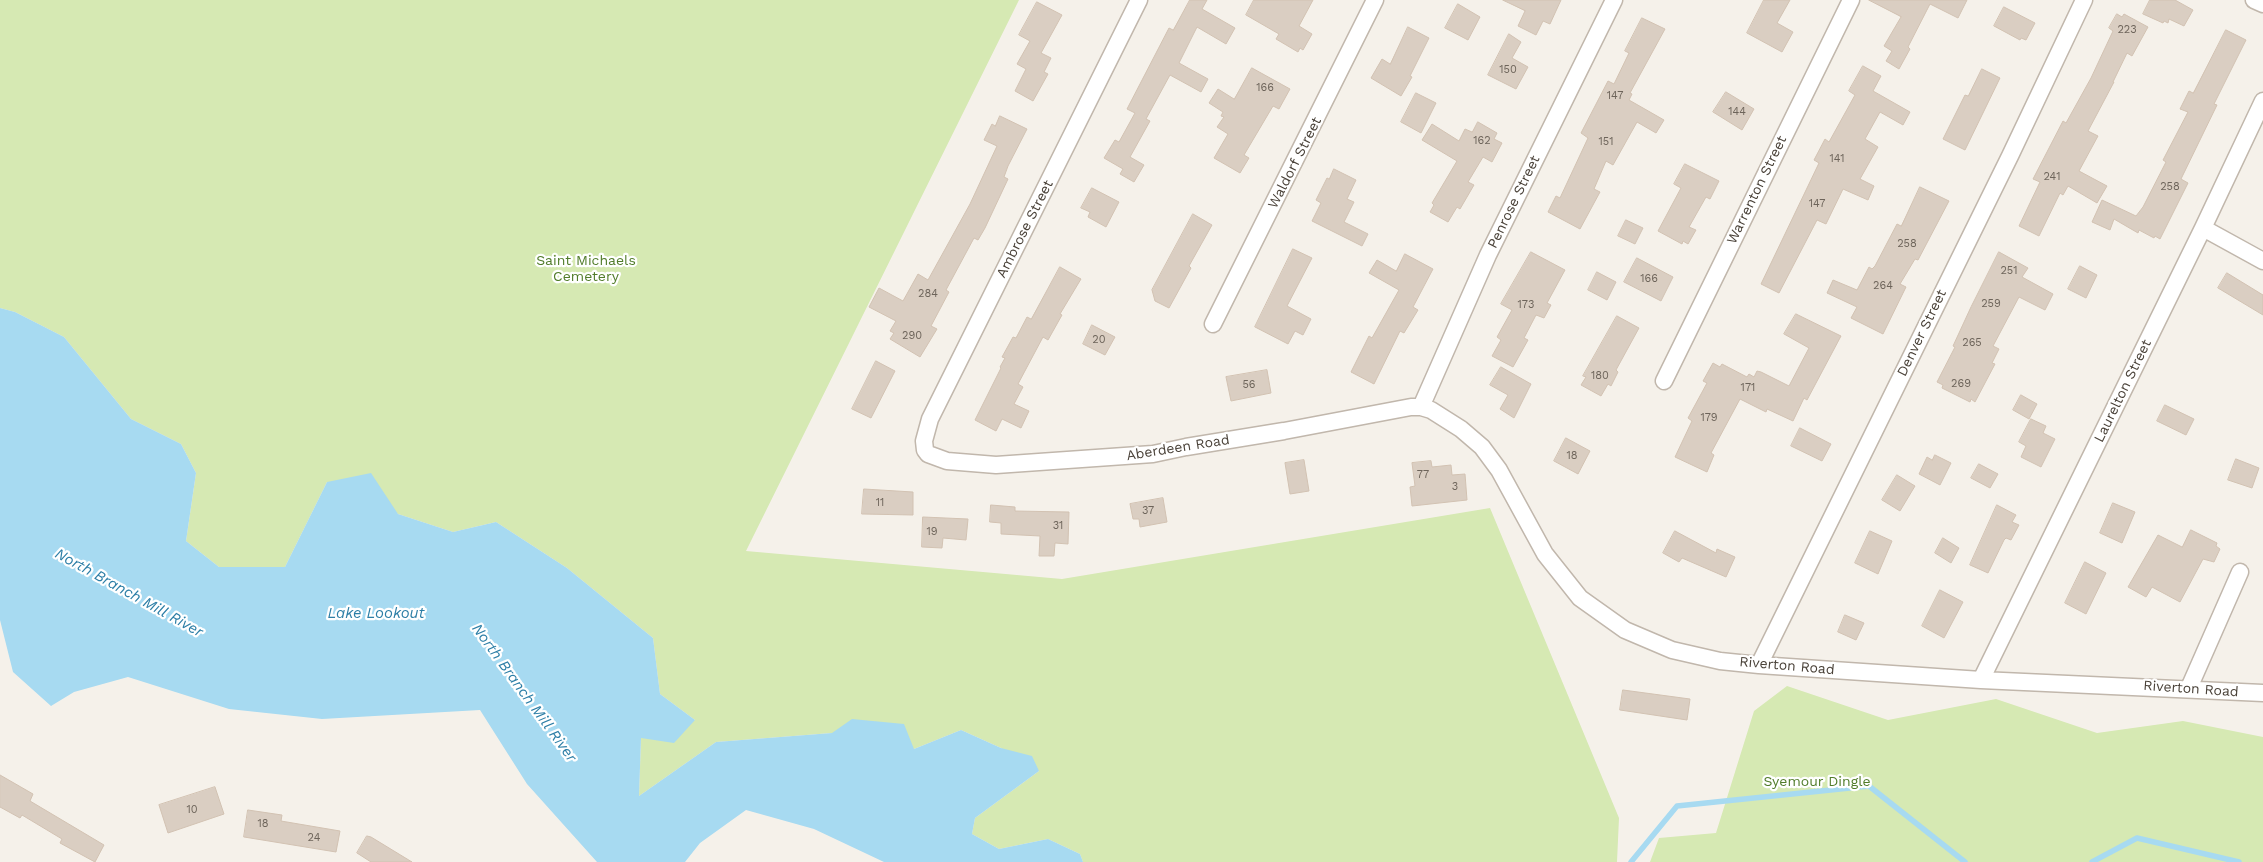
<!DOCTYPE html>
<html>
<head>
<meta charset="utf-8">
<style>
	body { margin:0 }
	canvas { display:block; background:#f5f1ea }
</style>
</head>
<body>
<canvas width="2263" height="862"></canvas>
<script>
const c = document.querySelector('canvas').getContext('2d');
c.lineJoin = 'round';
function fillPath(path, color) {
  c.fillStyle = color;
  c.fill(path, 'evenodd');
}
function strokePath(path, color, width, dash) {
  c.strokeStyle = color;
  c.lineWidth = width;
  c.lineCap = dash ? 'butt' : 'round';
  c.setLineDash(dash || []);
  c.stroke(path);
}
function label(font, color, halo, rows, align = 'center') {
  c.font = font + ' "Work Sans",sans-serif';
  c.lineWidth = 4.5;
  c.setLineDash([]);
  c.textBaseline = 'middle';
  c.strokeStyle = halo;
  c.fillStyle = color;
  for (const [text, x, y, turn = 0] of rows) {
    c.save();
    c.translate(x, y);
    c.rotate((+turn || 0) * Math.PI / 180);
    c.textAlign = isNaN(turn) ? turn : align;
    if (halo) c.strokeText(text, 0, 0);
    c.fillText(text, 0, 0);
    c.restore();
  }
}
const green = new Path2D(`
	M0 0H1019L746 551 1062 579 1490 508 1619 818 1617 862H1083L1080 854 1048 839 999 849 972 834 975 818 1039 771 1001 748 961 730 914 749 832 733 716 742 639 796 641 738 695 720 660 694 653 638 567 568 496 522 453 532 398 514 327 482 285 567H219L186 541 196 473 181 444 131 419 64 337 15 312 0 308Z
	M1787 686 1888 720 1996 699 2097 733 2183 721 2263 737V862H1650L1659 838 1716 833 1754 711Z`);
const water = new Path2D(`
	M0 308 15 312 64 337 131 419 181 444 196 473 186 541 219 567H285L327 482 371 473 398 514 453 532 496 522 567 568 653 638 660 694 695 720 674 743 641 738 639 796 716 742 832 733 852 719 904 724 914 749 961 730 1001 748 1032 756 1039 771 975 818 972 834 999 849 1048 839 1080 854 1083 862H884L814 829 746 810 700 843 685 862H597L527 784 480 710 322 719 229 709 128 677 74 692 51 706 13 672 0 620Z`);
const stream = new Path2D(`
	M1631 862 1677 806 1869 786 1965 862
	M2092 862 2137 838 2239 862`);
const building = new Path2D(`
	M1190 0H1207L1202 9 1235 28 1226 44 1197 27 1179 63 1208 79 1201 92 1170 75 1146 119 1150 121 1130 157 1144 165 1134 182 1120 174 1123 169 1104 158 1115 140 1119 142 1135 113 1127 109 1169 28 1173 30Z
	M1254 0H1313L1299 26 1312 34 1303 50 1300 48 1298 52 1276 39 1279 34 1246 15Z
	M1503 0H1561L1550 24 1543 21 1536 35 1518 26 1525 11Z
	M1764 0H1790L1777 23 1793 32 1782 52 1747 33Z
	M1869 0H1967L1958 18 1930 4 1908 47 1910 49 1899 69 1886 61 1892 51 1884 46 1901 17Z
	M2150 0H2175L2193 10 2184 26 2169 19 2168 23 2164 21 2163 23 2143 14Z
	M1037 2 1062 15 1041 53 1051 58 1044 72 1048 74 1033 101 1015 91 1026 69 1017 64 1030 41 1019 35Z
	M1458 4 1480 17 1468 40 1445 28Z
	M2004 7 2035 23 2026 40 2021 38 2020 40 1994 26Z
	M2117 14 2122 17 2124 14 2148 27 2132 56 2127 53 2113 82H2114L2088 131 2098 136 2079 171 2107 186 2097 203 2068 186 2063 195 2060 193 2039 236 2019 226 2040 182 2033 179 2063 121 2066 123 2091 78 2113 31 2109 28Z
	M1642 18 1665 29 1630 93 1632 94 1629 100 1664 120 1656 133 1637 122 1613 165 1606 161 1594 189 1600 192 1580 229 1548 212 1556 196 1560 198 1588 138 1581 133 1608 81 1614 84 1629 53 1625 51Z
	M1408 27 1429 38 1410 76 1412 77 1401 96 1371 78 1382 59 1390 64Z
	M2226 30 2246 40 2214 104 2217 105 2181 179 2188 183 2160 239 2155 236 2154 238 2139 230 2138 233 2114 219 2110 230 2092 222 2102 200 2136 216 2143 207 2166 162 2163 160 2188 112 2180 109 2189 91 2193 93Z
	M1509 34 1521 42 1512 58 1528 67 1516 89 1488 75Z
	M1863 66 1881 76 1873 91 1910 112 1903 125 1880 112 1865 139 1878 147 1860 179 1874 186 1868 200 1843 189 1826 224 1817 220 1779 293 1761 284 1819 163 1814 160 1825 139 1829 142 1855 95 1849 91Z
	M1252 68 1290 89 1279 109 1273 106 1244 155 1249 158 1240 173 1214 158 1228 134 1217 127 1224 117 1221 116 1223 112 1209 103 1218 89 1234 99Z
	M1982 69 2000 78 1965 150 1943 139 1965 95 1968 96Z
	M1726 92 1754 109 1742 130 1713 112Z
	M1416 93 1436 103 1421 133 1401 122Z
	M1000 116 1027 129 1008 166 1004 177 1008 179 985 228 978 240 974 238 946 290 949 292 931 326 937 329 920 357 890 339 894 333 890 331 896 321 869 307 879 288 903 301 918 274 928 280 970 204 997 146 984 140 992 124 995 126Z
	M1478 122 1497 133 1494 139 1502 143 1492 162 1483 157 1468 182 1474 185 1460 209 1457 207 1448 222 1430 212 1434 205 1432 203 1457 161 1422 140 1432 124 1459 141 1465 129 1472 132Z
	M1685 164 1719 181 1710 199 1706 197 1689 227 1696 230 1688 244 1683 241 1682 244 1658 231 1681 188 1674 184Z
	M1334 169 1356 180 1347 199 1354 202 1344 222 1368 234 1362 246 1312 221 1321 203 1316 200 1327 178 1329 179Z
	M1920 187 1949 201 1918 260 1915 259 1900 284 1906 287 1883 334 1851 318 1857 307 1827 293 1833 280 1857 290 1869 267 1872 269 1875 266 1897 224 1901 226Z
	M1092 188 1119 202 1106 227 1088 217 1090 212 1081 208Z
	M1193 214 1212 225 1189 266 1191 268 1169 308 1155 301 1152 290Z
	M1626 220 1643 228 1635 244 1618 236Z
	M1293 249 1312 258 1287 306 1311 319 1303 335 1295 331 1288 344 1255 327Z
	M1531 252 1565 270 1547 303 1551 305 1544 318 1536 315 1524 338 1528 340 1513 367 1492 356 1501 340 1497 337 1512 310 1501 304Z
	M1999 252 2028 268 2022 277 2053 294 2045 310 2019 297 1993 346 1999 349 1992 363 1995 364 1975 402 1971 399 1970 402 1942 388 1943 385 1937 382 1955 347 1953 346 1971 307Z
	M1405 254 1433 269 1413 307 1418 310 1404 333 1400 331 1374 384 1351 372 1369 336 1372 338 1399 290 1369 273 1377 260 1396 271Z
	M1637 258 1673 277 1661 301 1624 282Z
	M2080 266 2097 275 2086 298 2068 289Z
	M1060 267 1081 279 1060 314 1062 315 1048 340 1043 337 1018 384 1023 387 1014 404 1029 411 1021 428 1002 419 996 431 975 420 1001 368 1000 367 1005 358 1002 357 1013 337 1016 338 1027 317 1031 319Z
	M1597 272 1616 282 1607 300 1588 290Z
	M2227 273 2263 295V315L2218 288Z
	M1796 314 1841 336 1807 400 1804 398 1793 421 1767 409 1766 412 1740 399 1711 453 1714 455 1707 472 1675 457 1692 421 1688 418 1707 383 1703 381 1713 363 1720 367 1722 364 1747 377 1749 374 1754 377 1757 371 1761 372 1789 386 1809 348 1784 334Z
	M1617 316 1639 328 1616 370 1618 372 1611 386 1608 384 1601 396 1581 385 1586 377 1583 376Z
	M1092 325 1115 337 1105 355 1083 344Z
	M876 361 895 371 871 418 852 409Z
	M1501 367 1531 384 1514 418 1500 409 1508 395 1490 385Z
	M1267 370 1271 393 1231 401 1226 377Z
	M2021 395 2037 404 2029 419 2013 410Z
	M2165 405 2194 419 2186 435 2157 421Z
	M2031 419 2046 426 2043 433 2055 439 2041 467 2021 457 2026 446 2019 442Z
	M1800 428 1831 444 1822 461 1791 446Z
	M1566 438 1590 451 1578 474 1554 461Z
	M1935 455 1951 463 1940 485 1919 474 1927 457 1932 460Z
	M2236 459 2259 468 2252 488 2228 480Z
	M1304 460 1309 491 1290 494 1285 463Z
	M1431 461 1432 467 1451 465 1452 475 1465 474 1467 500 1412 506 1410 487 1415 486 1412 463Z
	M1979 464 1998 474 1990 488 1971 478Z
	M1897 475 1915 486 1900 511 1882 500Z
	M864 489 913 492V515L862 514Z
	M1163 498 1167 522 1140 527 1139 519H1133L1130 504Z
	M2113 503 2135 512 2122 543 2100 533Z
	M991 505 1015 507V511L1069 512 1068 544 1055 543 1054 556H1039L1040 536 1001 534V523L990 522Z
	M1997 505 2016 515 2012 522 2019 525 2011 540 2006 538 2004 540 1988 573 1970 565Z
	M923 517 968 519 966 540 943 538 942 548 922 547Z
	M2191 530 2217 543 2216 546 2220 549 2214 562 2203 559 2180 602 2152 587 2146 597 2128 587 2158 535 2182 547Z
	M1675 531 1716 553 1717 549 1735 557 1726 577 1682 558 1679 562 1663 553Z
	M1870 531 1892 541 1878 574 1855 563Z
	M1943 538 1959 548 1951 563 1935 553Z
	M2085 562 2106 573 2086 614 2065 603Z
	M1940 590 1963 602 1944 638 1922 626Z
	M1845 615 1864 623 1856 640 1838 632Z
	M1623 690 1690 699 1687 720 1620 710Z
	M0 775 33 794 30 801 104 845 95 862 60 843 62 839 22 815 20 818 0 807Z
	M215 787 224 814 168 833 159 805Z
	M248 810 282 815 281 821 340 831 336 852 244 837Z
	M367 836 371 837 412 862H371L357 853Z`);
const street = new Path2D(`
	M1139 0 930 419 924 441 925 450 928 454 947 461 996 465 1153 454 1186 447 1284 431 1411 407H1421L1431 410 1461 429 1482 447 1499 470 1545 554 1580 598 1625 630 1672 650 1720 661 1759 665 1981 680 2263 693
	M2254 0 2263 4
	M2203 228 2263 261
	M1213 324 1375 0
	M1664 381 1851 0
	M1421 407 1488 255 1614 0
	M1759 665 2010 156 2084 0
	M1981 680 2203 228 2263 101
	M2189 688 2240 572`);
const numberNames = [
	["223",2127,30],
	["150",1508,70],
	["166",1265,88],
	["147",1615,96],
	["144",1737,112],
	["162",1482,141],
	["151",1606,142],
	["141",1837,159],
	["241",2052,177],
	["258",2170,187],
	["147",1817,204],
	["258",1907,244],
	["251",2009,271],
	["166",1649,279],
	["264",1883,286],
	["284",928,294],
	["259",1991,304],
	["173",1526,305],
	["290",912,336],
	["20",1099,340],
	["265",1972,343],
	["180",1600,376],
	["269",1961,384],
	["56",1249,385],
	["171",1748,388],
	["179",1709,418],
	["18",1572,456],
	["77",1423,475],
	["3",1455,487],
	["11",880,503],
	["37",1148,511],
	["31",1058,526],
	["19",932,532],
	["10",192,810],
	["18",263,824],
	["24",314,838]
];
const streetNames = [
	["Waldorf Street",1295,163,-63],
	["Warrenton Street",1757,190,-64],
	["Penrose Street",1514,202,-64],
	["Ambrose Street",1025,229,-63],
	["Denver Street",1922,333,-64],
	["Laurelton Street",2123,391,-64],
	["Aberdeen Road",1178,448,-9],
	["Riverton Road",1787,666,5],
	["Riverton Road",2191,689,4]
];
const parkNames = [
	["Saint Michaels",586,261],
	["Cemetery",586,277],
	["Syemour Dingle",1817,782]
];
const waterNames = [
	["North Branch Mill River",129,593,29],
	["Lake Lookout",376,614],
	["North Branch Mill River",524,693,54]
];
fillPath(green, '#d6e9b3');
fillPath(water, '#a7daf1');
strokePath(stream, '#a7daf1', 5.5);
fillPath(building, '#dacec2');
strokePath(building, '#d2c2b2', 1);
strokePath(street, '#c1b7ac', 19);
strokePath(street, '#fff', 16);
label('11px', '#6d645a', null, numberNames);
label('14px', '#494138', '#fff', streetNames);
label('14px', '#517c2a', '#fff', parkNames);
label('italic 15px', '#2c7ea6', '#fff', waterNames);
</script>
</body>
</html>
